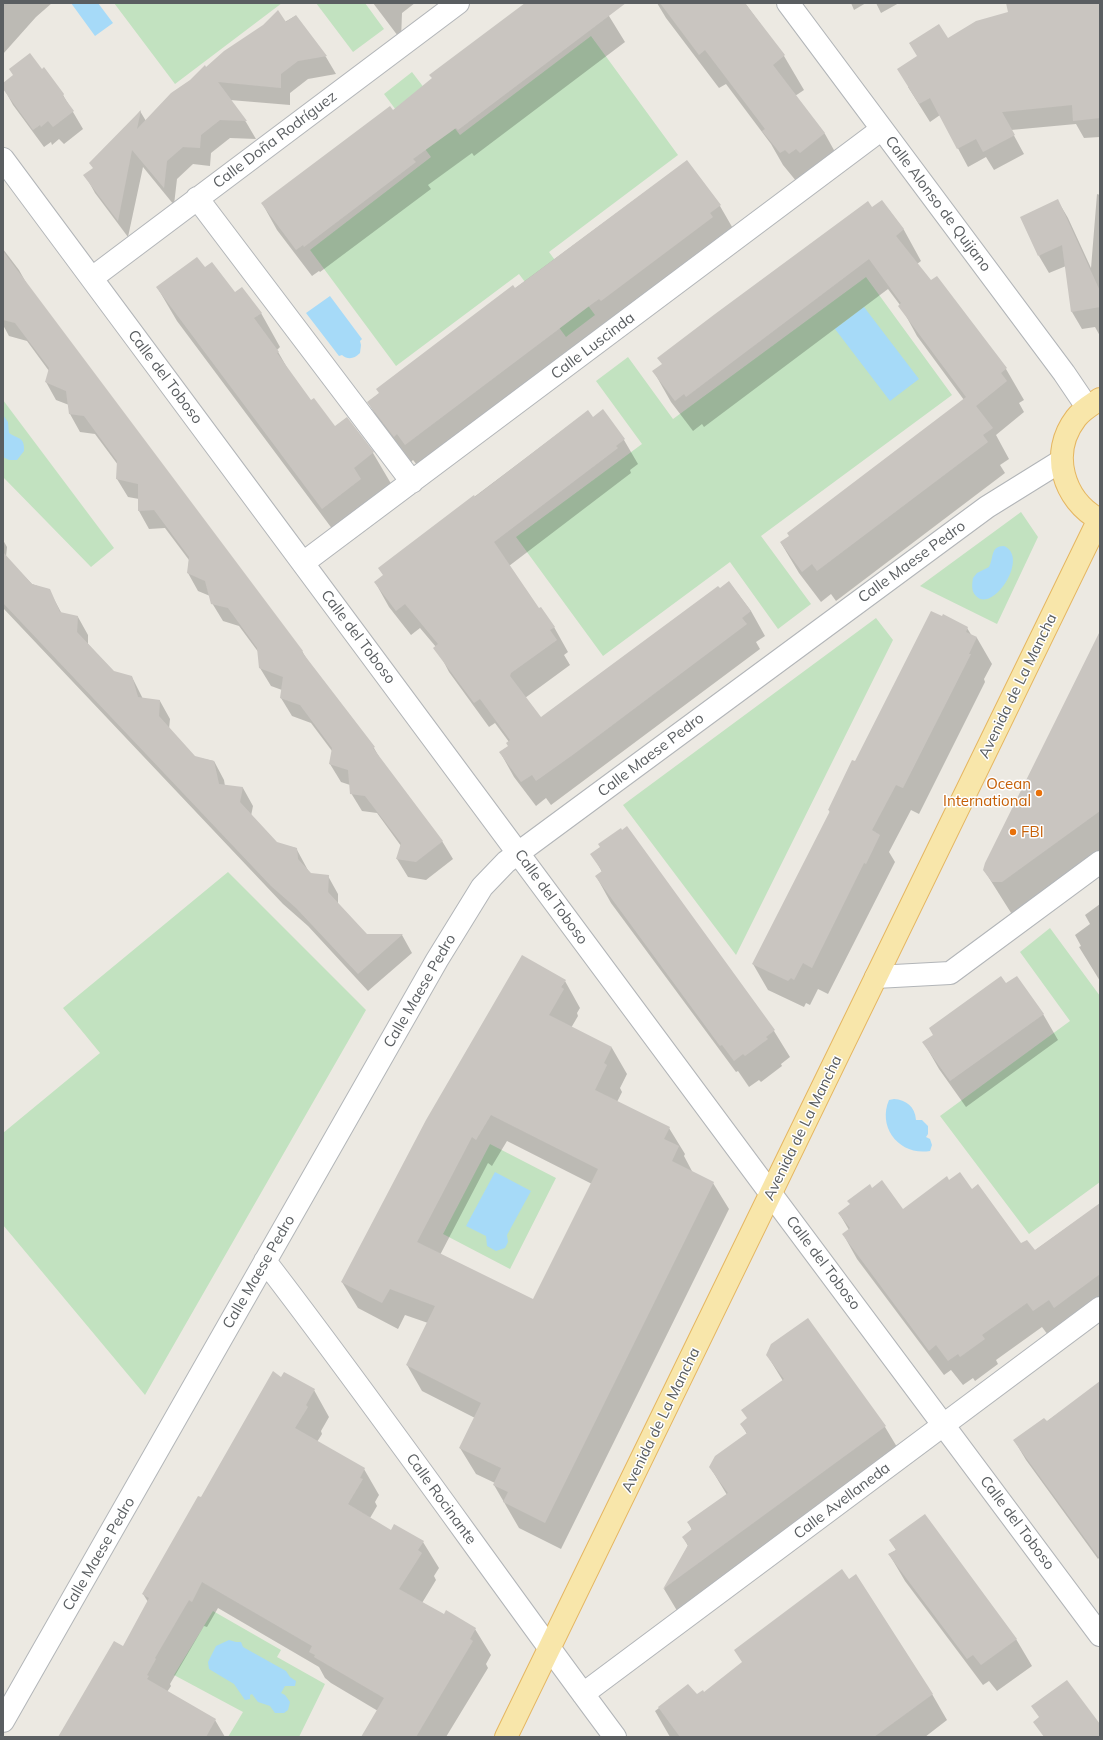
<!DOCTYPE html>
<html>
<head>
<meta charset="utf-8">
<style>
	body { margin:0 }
	#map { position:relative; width:1103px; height:1740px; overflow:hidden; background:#ece9e2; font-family:Mulish,sans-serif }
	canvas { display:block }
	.frame { position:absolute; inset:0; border:4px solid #5a5e61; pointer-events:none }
</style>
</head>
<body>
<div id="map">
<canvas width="1103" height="1740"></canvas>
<div class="frame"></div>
</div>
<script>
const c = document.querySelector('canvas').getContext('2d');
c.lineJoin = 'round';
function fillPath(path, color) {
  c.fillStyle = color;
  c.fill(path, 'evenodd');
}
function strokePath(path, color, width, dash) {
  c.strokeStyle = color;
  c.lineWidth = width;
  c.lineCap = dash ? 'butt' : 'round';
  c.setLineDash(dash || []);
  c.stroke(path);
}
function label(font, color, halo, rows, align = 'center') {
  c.font = font + ' Mulish,sans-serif';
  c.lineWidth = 3;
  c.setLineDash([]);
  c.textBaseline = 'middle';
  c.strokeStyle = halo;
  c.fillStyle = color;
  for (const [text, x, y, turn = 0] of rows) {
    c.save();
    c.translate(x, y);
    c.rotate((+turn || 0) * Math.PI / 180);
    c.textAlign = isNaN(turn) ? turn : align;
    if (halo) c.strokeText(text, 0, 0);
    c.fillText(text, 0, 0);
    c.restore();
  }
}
const green = new Path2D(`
	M114 3H282L175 84Z
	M316 3H365L384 29 353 52Z
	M591 36 678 155 549 252 595 315 566 337 519 274 396 366 310 250 431 157 384 94 412 72 460 135Z
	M866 277 952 395 761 536 811 604 778 629 730 562 603 656 516 537 642 444 596 381 628 357 673 419Z
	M3 400 114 548 91 567 3 477Z
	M1021 512 1038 537 997 624 920 586Z
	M876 618 893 640 736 955 623 805Z
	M228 872 366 1010 145 1395 3 1225V1133L100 1053 63 1008Z
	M1050 928 1100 996V1182L1029 1234 940 1116 1070 1021 1020 952Z
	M490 1144 556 1178 510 1269 443 1234Z
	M213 1611 281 1650 277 1657 325 1684 299 1737H228L243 1712 174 1675Z`);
const water = new Path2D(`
	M71 3H98L113 23 95 36Z
	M330 296 362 339 360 341 361 345 360 353C354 359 348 360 342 355L339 356 306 313Z
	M864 307 919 379 890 401 835 329Z
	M3 415 8 422 9 433C18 439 25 437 24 451L17 460H9L3 457Z
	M1004 546C1030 557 993 614 976 596 971 591 972 584 973 578L977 573 989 567C994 558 990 546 1004 546Z
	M894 1099C906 1100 915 1106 916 1120H922L928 1126V1134L926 1137 930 1139 932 1145 930 1151C900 1156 877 1128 889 1100Z
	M495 1172 531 1191 507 1235 508 1242 505 1248 496 1251 487 1246 486 1236 466 1226Z
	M229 1640 236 1642H241L243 1647 286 1671 290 1677 296 1681 295 1686H285L281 1693 285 1695 290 1702 288 1710 284 1713H275L270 1706 258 1702 252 1694 250 1695V1699L245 1700 234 1684 209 1669 208 1662 216 1646Z`);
const shadow = new Path2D(`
	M3 3H52L36 17 3 54Z
	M373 3H415L402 13 401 40Z
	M526 3H601L625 42 474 156 472 153 428 185 431 189 320 272 319 271 312 276 277 230 262 203 393 111Z
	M657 3H745L784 56 804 90 795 96 825 134 844 168 801 187 783 165 771 144 726 84 719 88 666 18Z
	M851 3H866L854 10Z
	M876 3H899L881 13Z
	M1007 3H1076L1100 65V137L1084 138 1076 124 1011 130 1024 154 994 170 986 157 968 167 940 115 930 122 908 87 947 40 1009 13Z
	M295 16 326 57 336 74 308 79 290 93V105L230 100 246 122 256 139 230 138 211 153 210 166 193 164 177 179 174 205 143 167 128 237 95 193 85 175 93 169 140 111 146 121 206 68Z
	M42 70 63 95 83 129 64 144 59 139 52 145 51 142 44 147 13 105 3 87 14 76Z
	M687 161 720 206 735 232 421 470 413 460 410 463 383 428 368 402 514 289Z
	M1097 194 1100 195V336L1095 327 1082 329 1072 312 1066 266 1049 273 1039 256 1058 201 1068 218 1091 268Z
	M882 201 904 230 921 261 917 264 931 281 937 277 1006 369 1024 400 1019 403 1024 412 996 435 1009 459 1000 465 1005 473 836 601 831 594 821 602 799 573 781 543 964 400 917 336 900 305 888 289 704 427 702 424 693 431 671 402 654 372Z
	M3 249 19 270 28 286 302 651 308 661 374 748 382 762 442 841 453 859 426 880 408 877 397 859 401 846 377 813 362 811 351 793 350 785 341 782 330 764 332 751 311 723 292 716 281 698 282 690 271 686 260 668 259 653 239 626 223 621 212 603 210 596 198 591 188 573 189 560 165 528 149 529 139 511V499L128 497 117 479 118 465 95 434 80 432 70 414 69 405 56 400 46 382 49 371 27 341 9 336 3 325Z
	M204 268 261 313 280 347 277 350 293 378 311 401 334 427 373 453 393 487 342 542 177 321 157 287Z
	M588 411 593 418 603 411 624 440 638 464 630 470 631 473 509 566 539 610 554 627 568 652 564 655 570 665 525 698 541 718 729 582 751 611 765 636 756 642 760 649 551 805 546 798 536 806 514 777 500 752 509 746V742L495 723 489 727 449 672 436 647 420 628 411 635 389 607 375 582 384 576 380 568Z
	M3 540 7 547 6 557 32 584 49 590 62 614 78 617 88 635V644L113 672 132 677 143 699 160 701 170 719 169 729 195 757 214 761 224 780 225 786 243 788 253 806 251 816 276 843 296 848 310 874 328 876 338 894V904L367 935H402L412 953 368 991 308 926 283 904 3 608Z
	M967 628 972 636 977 638 992 664 984 679 985 682 919 814 911 810 889 852 895 862 828 994 818 989 810 1005 806 1003 804 1007 768 990 753 964 830 813 829 810 856 762Z
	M1100 656V858L1013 916 984 870Z
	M626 828 774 1031 790 1057 781 1064 782 1066 761 1082 759 1080 749 1087 738 1071 736 1072 611 903 596 876 602 872 592 854Z
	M1100 904V981L1079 947 1081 946 1075 935 1090 924 1085 915Z
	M565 981 580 1008 577 1013 578 1016 571 1028 612 1048 627 1074 620 1088 622 1092 617 1102 669 1128 685 1154 684 1156 693 1173 713 1183 729 1209 561 1549 519 1528 494 1485 495 1483 476 1474 460 1448 475 1418 422 1391 407 1365 428 1323 405 1315 398 1329 358 1308 342 1282ZM507 1141 592 1184 533 1301 440 1255 488 1163 492 1166Z
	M1006 985 1043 1014 1058 1040 966 1107 939 1069 924 1043Z
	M949 1181 972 1191 1021 1245 1034 1251 1100 1204V1309L1048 1335 1042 1327 996 1360 998 1364 975 1381 973 1378 963 1385 951 1370 944 1375 857 1259 843 1234 849 1230 839 1213 872 1189 902 1210Z
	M767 1355 885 1427 900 1452 679 1614 664 1589 688 1546 683 1537 692 1530 688 1522 727 1495 710 1467 747 1434 741 1424 748 1419 743 1411 783 1381Z
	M282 1378 314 1390 329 1417 321 1431 322 1434 317 1442 364 1469 379 1495 375 1502 377 1506 370 1518 391 1531 423 1542 439 1568 434 1576 436 1580 422 1603 445 1616 475 1629 491 1655 486 1664 488 1668 446 1737H362L378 1711 331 1683 325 1678 319 1667 218 1608 207 1627 204 1626 170 1684 171 1686 167 1692 215 1720 225 1737H60L123 1648 148 1602 143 1594 201 1499Z
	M1100 1383V1557L1098 1559 1026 1460 1014 1440 1046 1422Z
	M891 1541 1016 1639 1032 1666 997 1691 989 1681 983 1685 905 1581 889 1554 896 1550Z
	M688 1686 696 1695 704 1694H932L947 1720 925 1737H670L655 1711Z`);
const building = new Path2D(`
	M525 3H626L458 130 456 128 413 159 416 162 304 247 303 245 296 250 261 203 390 106 393 110 432 78 429 75Z
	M660 3H745L785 55 773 65 825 133 800 153 796 149 789 154 785 150 780 153 762 131 765 129 705 50 699 55Z
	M1006 3H1100V118L1073 121 1072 105 1002 112 1015 135 983 152 976 139 957 149 930 98 919 104 897 69 917 56 909 43 939 24 948 38 976 21 1008 12Z
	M278 10 286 22 296 15 327 56 298 61 281 74V88L218 82 247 121 220 120 201 135 200 148 183 147 167 161 164 188 132 150 118 221 83 175 93 168 89 163 141 110 137 129 171 93 190 80 205 65 206 67 224 51 263 25Z
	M30 53 42 69 44 67 64 94 63 96 74 111 53 127 48 121 41 127 40 125 33 130 3 89V83L13 75 9 69Z
	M687 160 721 205 710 213 713 217 601 301 599 299 592 304 405 445 397 434 394 437 367 402 379 393 376 389 513 285 515 288 522 283Z
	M1058 199 1100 291V307L1071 312 1062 245 1038 256 1020 217Z
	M882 200 904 229 896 236 931 280 937 276 1007 368 1001 373 1007 381 976 406 993 428 983 435 988 442 817 571 812 564 802 572 780 542 789 536 787 533 966 397 898 306 901 303 869 259 686 397 684 394 675 401 652 371 662 364 657 358 715 314 868 201 872 207Z
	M3 251 303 651 302 652 375 747 373 748 443 841 416 862 396 859 401 843 365 796 350 794 348 770 329 764 332 748 300 705 280 698 283 677 259 668 257 648 228 608 211 604 205 581 187 573 189 557 154 510 138 511V484L116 479 117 461 84 416 69 414 66 391 45 382 49 368 15 323 3 320Z
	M197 257 205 267 212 262 235 292 242 287 262 313 254 318 279 352 277 353 311 400 314 398 335 426 347 417 374 452 354 468 361 479 322 509 156 287Z
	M603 409 625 439 616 446 618 448 494 542 539 608 541 607 555 627 550 630 557 640 511 673 510 676 541 717 718 586 720 588 729 581 751 611 742 618 747 624 574 754 536 781 532 775 521 782 499 752 508 746 506 743 510 740 480 699 474 703 433 648 438 644 405 604 396 611 374 582 383 575 378 568 474 495 475 497 588 410 593 417Z
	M3 552 32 584 50 589 60 612 78 616 77 632 114 671 132 676 138 697 160 700 159 716 195 756 214 761 219 784 243 787 240 802 277 842 297 848 298 859 311 873 329 875 328 892 367 934H403L358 974 296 908 271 886 3 603Z
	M931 611 942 616 943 614 968 627 966 632 977 637 969 654H971L903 788 896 785 872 830 880 835 866 864 864 863 812 968 803 963 794 980 791 978 788 981 752 964 830 811 828 810 852 760 855 761Z
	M1100 631V811L1002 882H992L983 870 985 863Z
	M627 826 775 1030 766 1037 768 1039 745 1056 743 1054 734 1061 722 1045 720 1046 595 876 602 871 590 854 600 847 598 844 621 828 622 830Z
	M522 955 566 980 561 987 564 989 549 1015 612 1047 604 1063 607 1065 595 1090 670 1127 664 1139 679 1146 672 1161 714 1182 545 1523 503 1502 508 1492 493 1485 501 1468 459 1448 481 1403 406 1365 435 1306 390 1289 382 1303 341 1282 426 1120ZM491 1115 598 1169 533 1299 417 1242 472 1137 476 1140Z
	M1001 976 1006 983 1017 976 1044 1014 950 1081 922 1042 933 1035 929 1028Z
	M960 1172 972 1189 978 1184 1021 1243 1027 1240 1035 1250 1100 1203V1274L1054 1308 1049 1300 1033 1311 1027 1303 982 1335 985 1339 960 1357 958 1354 948 1361 936 1345 929 1351 842 1234 850 1228 838 1213 850 1204 847 1201 870 1184 872 1188 882 1180 903 1209 947 1176 949 1180Z
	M808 1318 886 1426 663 1589 688 1545 682 1537 692 1529 687 1522 728 1493 709 1467 715 1456 747 1433 740 1424 747 1418 741 1410 784 1379 766 1355 771 1344Z
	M273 1371 281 1377 284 1372 315 1389 306 1405 308 1407 295 1428 365 1468 360 1478 363 1479 348 1504 391 1530 394 1524 424 1541 418 1550 422 1553 399 1589 444 1614 446 1610 476 1628 470 1639 473 1641 416 1737H361L384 1698 314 1657 315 1655 309 1652 312 1646 202 1582 192 1602 189 1600 155 1658 156 1659 147 1675 149 1676 147 1679 216 1719 206 1737H58L114 1641 123 1646 149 1598 142 1594 198 1496 201 1497Z
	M1100 1381V1559L1013 1440 1044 1418 1047 1421Z
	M925 1514 1017 1639 981 1665 973 1655 967 1659 888 1554 896 1550 889 1540Z
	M842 1569 849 1579 856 1574 933 1694 874 1737H680L658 1707 688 1684 697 1694 703 1690 704 1692 742 1662 734 1650Z
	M1067 1680 1100 1724V1737H1044L1033 1722 1039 1717 1031 1706Z`);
const minor = new Path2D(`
	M788 3 1064 373 1087 407
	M3 159 771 1194 1100 1635
	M197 198 412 482
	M92 278 458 3
	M303 563 882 129
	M876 977 950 973 1100 862
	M265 1261C385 1417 497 1579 615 1737
	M583 1694 1100 1308
	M3 1721 437 960 482 887 506 862 987 507 1061 461`);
const major = new Path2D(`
	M1100 399C1091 405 1082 410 1076 418 1049 453 1063 500 1100 520
	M506 1737 1099 519`);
const markers = [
	[1039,793,4,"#e8710a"],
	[1013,832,4,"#e8710a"]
];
const streetNames = [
	["Calle Doña Rodríguez",275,140,-37],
	["Calle Alonso de Quijano",938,204,53],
	["Calle Luscinda",593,346,-37],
	["Calle del Toboso",165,377,53],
	["Calle Maese Pedro",912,562,-36],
	["Calle del Toboso",358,637,53],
	["Avenida de La Mancha",1018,686,-64],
	["Calle Maese Pedro",651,755,-37],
	["Calle del Toboso",551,897,54],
	["Calle Maese Pedro",420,991,-60],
	["Avenida de La Mancha",803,1128,-64],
	["Calle del Toboso",823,1263,53],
	["Calle Maese Pedro",259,1272,-60],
	["Avenida de La Mancha",661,1420,-64],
	["Calle Rocinante",441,1499,54],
	["Calle Avellaneda",842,1501,-37],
	["Calle del Toboso",1017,1523,53],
	["Calle Maese Pedro",99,1554,-60]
];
const foodNames = [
	["Ocean",1031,784],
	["International",1031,801],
	["FBI",1021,832,"left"]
];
fillPath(green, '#c2e2c0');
fillPath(water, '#a6daf8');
fillPath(shadow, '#0003');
fillPath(building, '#c9c5c0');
strokePath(minor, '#b2b5b8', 24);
strokePath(major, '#e5b661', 24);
strokePath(minor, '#fff', 22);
strokePath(major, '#f8e6aa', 22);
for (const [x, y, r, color] of markers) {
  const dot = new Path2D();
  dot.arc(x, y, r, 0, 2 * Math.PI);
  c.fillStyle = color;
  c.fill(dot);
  strokePath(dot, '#fff', 1.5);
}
label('15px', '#5a5e61', '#fff', streetNames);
label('15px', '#c56008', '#fff', foodNames, 'right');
</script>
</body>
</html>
